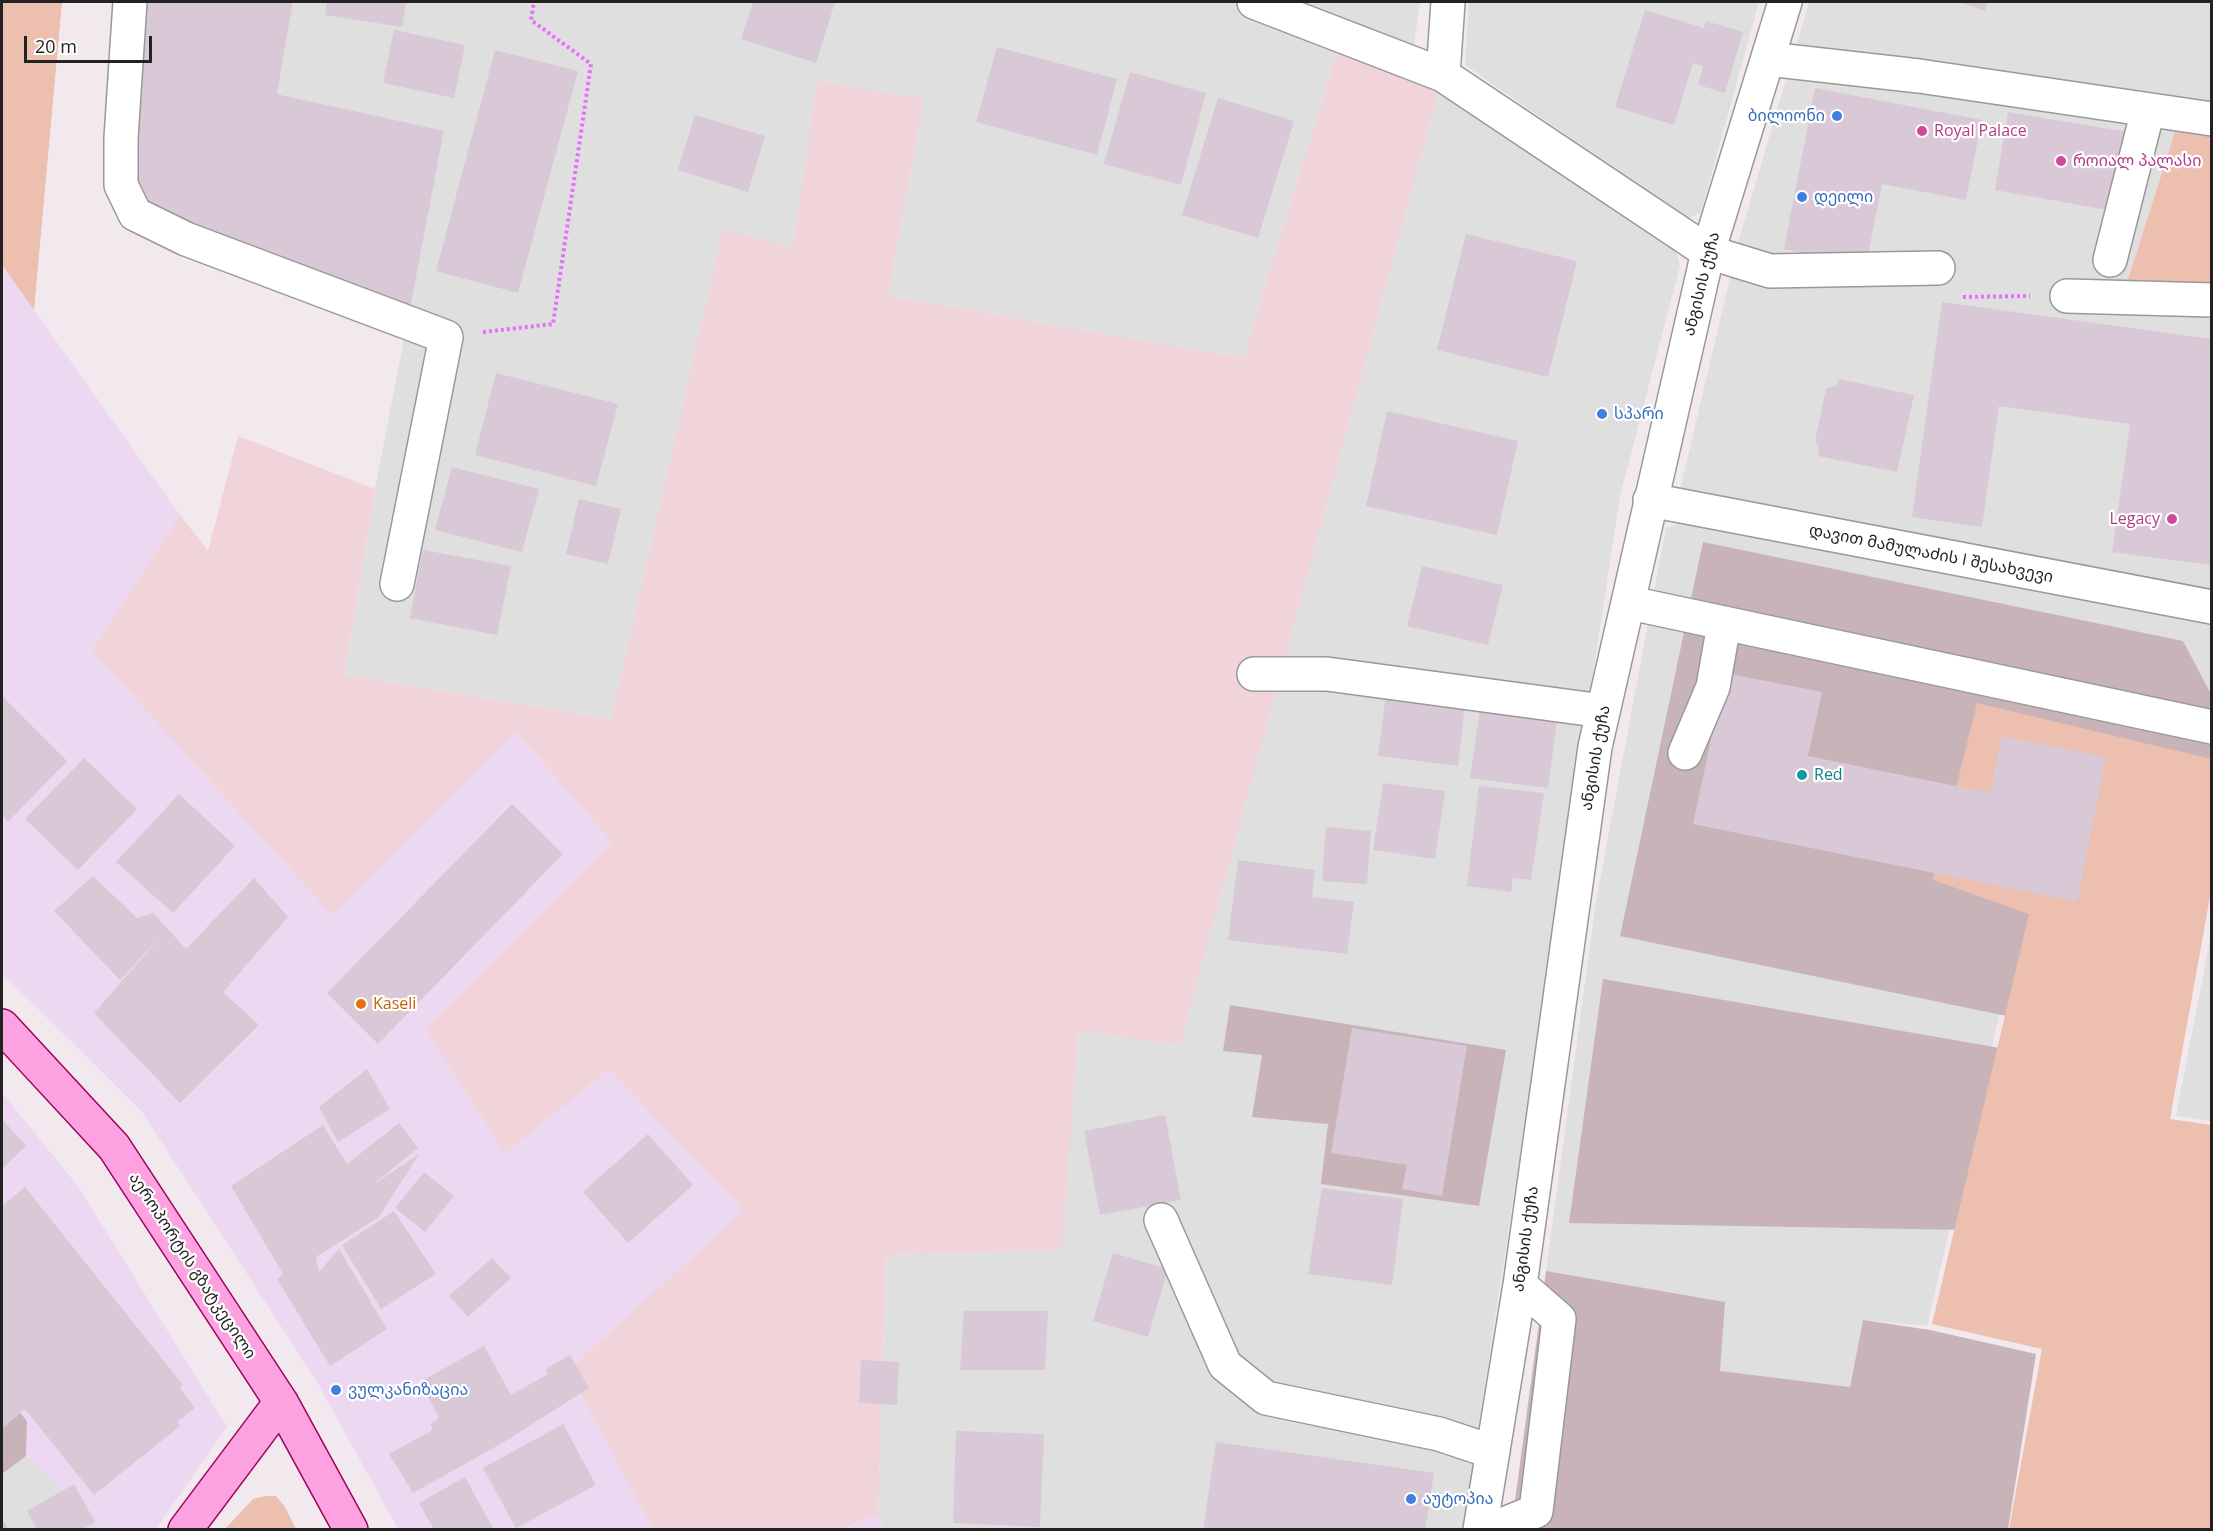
<!DOCTYPE html>
<html>
<head>
<meta charset="utf-8">
<style>
	body { margin:0 }
	#map { position:relative; width:2213px; height:1531px; overflow:hidden; background:#f2e9ee; font-family:"Open Sans",sans-serif }
	canvas { display:block }
	.frame { position:absolute; inset:0; border:3px solid #222; pointer-events:none }
	.scale { position:absolute; left:24px; top:36px; width:128px; height:27px; box-sizing:border-box; border:3px solid #222; border-top:0; padding-left:8px; font-size:18px; line-height:21px; white-space:nowrap; color:#222; -webkit-text-stroke:4px #fff; paint-order:stroke }
</style>
</head>
<body>
<div id="map">
<canvas width="2213" height="1531"></canvas>
<div class="frame"></div>
<div class="scale">20 m</div>
</div>
<script>
const c = document.querySelector('canvas').getContext('2d');
c.lineJoin = 'round';
function fillPath(path, color) {
  c.fillStyle = color;
  c.fill(path, 'evenodd');
}
function strokePath(path, color, width, dash) {
  c.strokeStyle = color;
  c.lineWidth = width;
  c.lineCap = dash ? 'butt' : 'round';
  c.setLineDash(dash || []);
  c.stroke(path);
}
function label(font, color, halo, rows, align = 'center') {
  c.font = font + ' "Open Sans","Noto Sans Georgian",sans-serif';
  c.lineWidth = 4.5;
  c.setLineDash([]);
  c.textBaseline = 'middle';
  c.strokeStyle = halo;
  c.fillStyle = color;
  for (const [text, x, y, turn = 0] of rows) {
    c.save();
    c.translate(x, y);
    c.rotate((+turn || 0) * Math.PI / 180);
    c.textAlign = isNaN(turn) ? turn : align;
    if (halo) c.strokeText(text, 0, 0);
    c.fillText(text, 0, 0);
    c.restore();
  }
}
const residential = new Path2D(`
	M293 2H1254L1342 36 1243 358 888 296 924 100 817 80 793 249 723 230 611 719 344 675 375 489 444 132 277 94Z
	M1306 2H1420L1414 45Z
	M1469 2H1759L1701 212 1687 219 1465 65Z
	M1809 2H2211V601L1679 494 1740 236Z
	M1443 75 1675 248 1680 266 1620 496 1463 1529 886 1530 878 1515 886 1255 1061 1250 1078 1030 1180 1044Z
	M1689 520 2211 615V745L2022 917 1927 1326 1863 1320 1850 1387 1719 1371 1725 1302 1546 1271 1596 901 1666 528Z
	M2211 934 2212 1121H2211L2176 1116Z
	M26 1456 102 1529H2V1474Z`);
const commercial = new Path2D(`
	M2 265 180 515 92 651 332 914 516 731 613 842 425 1028 609 1069 745 1211 569 1370 653 1529H398L317 1382 142 1112 2 973Z
	M2 1093 78 1186 227 1427 156 1529H102L26 1456 27 1421 2 1391Z
	M878 1515 886 1529 843 1530Z`);
const construction = new Path2D(`
	M1703 542 2183 641 2211 694V833L2166 1049 1620 936Z
	M1603 979 2167 1077 2137 1233 1569 1223Z
	M1230 1005 1506 1050 1479 1206 1321 1184 1328 1124 1252 1117 1262 1055 1223 1051Z
	M1546 1271 1725 1302 1720 1371 1850 1387 1863 1320 1930 1330 2036 1354 2008 1529 1511 1530Z
	M2 1391 27 1421 26 1456 2 1474Z`);
const farmland = new Path2D(`
	M1342 36 1443 75 1180 1045 1078 1031 1062 1250 886 1255 878 1515 843 1529H653L568 1370 744 1211 609 1069 505 1153 425 1028 612 842 516 731 332 915 92 651 180 515 208 551 238 436 375 489 344 675 611 719 723 229 793 248 817 80 924 99 888 296 1243 358Z`);
const grass = new Path2D(`
	M2 2H62L34 310 2 265Z
	M2178 123 2211 128V288L2126 286Z
	M1977 703 2211 759V891L2170 1119 2211 1125V1529H2009L2042 1349 1932 1324 2029 914 1933 880Z
	M265 1496H276L285 1507 296 1529H225L253 1499Z`);
const building = new Path2D(`
	M132 2H293L277 94 444 131 410 309 142 206 130 178Z
	M327 2H406L402 27 325 15Z
	M753 2H835L816 63 741 39Z
	M1959 2H1987L1985 11Z
	M1645 10 1704 28 1706 21 1743 32 1725 93 1698 85 1703 66 1693 63 1674 125 1615 107Z
	M394 30 465 45 454 98 383 83Z
	M997 47 1117 79 1097 155 976 122Z
	M495 50 578 71 518 293 436 271Z
	M1130 72 1206 93 1181 185 1104 164Z
	M1815 88 1982 120 1966 200 1882 184 1866 265 1784 249Z
	M1218 98 1294 121 1258 238 1182 215Z
	M2008 112 2127 132 2113 211 1995 190Z
	M695 115 765 136 748 192 678 170Z
	M1466 234 1577 261 1548 377 1437 350Z
	M1942 302 2211 339V565L2112 552 2130 424 1999 406 1982 527 1912 517Z
	M496 373 618 404 596 486 475 455Z
	M1839 379 1914 395 1897 472 1818 456 1819 447 1815 441 1826 389 1837 385Z
	M1387 411 1518 441 1497 535 1366 506Z
	M452 467 539 489 522 552 435 530Z
	M579 499 621 509 608 564 566 554Z
	M423 550 511 566 497 635 410 618Z
	M1422 566 1503 585 1488 645 1407 626Z
	M1725 673 1822 692 1808 756 1990 793 2002 736 2106 757 2077 902 1693 824Z
	M1386 694 1465 703 1458 766 1378 756Z
	M2 696 67 761 8 822 2 815Z
	M1480 710 1557 720 1548 788 1470 778Z
	M84 758 137 809 78 870 25 819Z
	M1383 783 1445 791 1435 859 1373 850Z
	M1479 786 1544 793 1531 880 1513 878 1511 892 1467 886Z
	M179 794 235 846 173 913 116 862Z
	M512 804 563 854 378 1044 327 993Z
	M1326 827 1371 831 1367 884 1322 881Z
	M1238 860 1315 870 1312 897 1354 902 1347 954 1228 940Z
	M93 876 137 918 153 913 186 949 254 878 288 917 223 992 259 1025 180 1103 94 1013 163 934 120 980 54 911Z
	M1352 1028 1467 1046 1442 1196 1402 1189 1407 1165 1331 1153Z
	M367 1069 390 1109 338 1142 319 1107Z
	M1165 1115 1181 1200 1100 1215 1084 1131Z
	M2 1119 26 1146 2 1169Z
	M399 1123 418 1148 370 1187 419 1154 379 1217 316 1257 319 1272 339 1249 387 1329 330 1366 277 1279 283 1274 231 1186 323 1125 347 1164Z
	M648 1134 693 1185 628 1243 583 1192Z
	M424 1172 454 1196 425 1232 395 1208Z
	M25 1187 183 1385 180 1388 195 1408 177 1422 180 1426 94 1495 25 1409 2 1429V1206Z
	M1322 1188 1403 1199 1392 1285 1308 1274Z
	M394 1211 436 1274 381 1309 342 1245Z
	M1113 1253 1168 1269 1148 1337 1093 1321Z
	M492 1258 511 1278 468 1317 449 1296Z
	M964 1311H1048L1045 1370H960Z
	M484 1346 511 1395 548 1374 546 1369 570 1355 589 1388 504 1442 413 1493 389 1454 433 1430 430 1424 439 1418 420 1382Z
	M861 1360 899 1362 897 1405 859 1403Z
	M563 1424 596 1485 516 1528 483 1468Z
	M956 1431 1044 1434 1040 1527 953 1523Z
	M1216 1442 1434 1473 1425 1530H1203Z
	M465 1477 494 1530H434L419 1503Z
	M74 1484 95 1522 81 1530H37L27 1511Z
	M2 1519 9 1530H2Z`);
const path = new Path2D(`
	M1963 297 2030 296
	M483 332 553 324 591 64 531 20 534 2`);
const minor = new Path2D(`
	M130 2 121 138V185L135 214 186 239 446 337 397 584
	M1254 2 1443 75 1708 252 1770 271 1938 268
	M1768 59 1919 76 2212 119
	M1443 75 1448 2
	M2110 260 2148 110
	M2067 296 2212 300
	M1650 500 2212 607
	M1630 603 2212 727
	M1254 674H1327L1603 711
	M1685 753 1713 687 1724 624
	M1161 1220 1225 1365 1266 1398 1439 1434 1493 1452
	M1480 1530 1520 1285 1595 747 1708 252 1785 2
	M1490 1530 1536 1511 1559 1319 1520 1285`);
const major = new Path2D(`
	M2 1026 114 1147 281 1402 351 1530
	M185 1530 281 1402`);
const markers = [
	[1837,116,6,"#3f7fe0"],
	[1922,131,6,"#d1479c"],
	[2061,161,6,"#d1479c"],
	[1802,197,6,"#3f7fe0"],
	[1602,414,6,"#3f7fe0"],
	[2172,519,6,"#d1479c"],
	[1802,775,6,"#0f9aa8"],
	[361,1004,6,"#e8710a"],
	[336,1390,6,"#3f7fe0"],
	[1411,1499,6,"#3f7fe0"]
];
const shopNames = [
	["ბილიონი",1825,116,"right"],
	["დეილი",1814,197],
	["სპარი",1614,414],
	["ვულკანიზაცია",348,1390],
	["აუტოპია",1423,1499]
];
const hotelNames = [
	["Royal Palace",1934,131],
	["როიალ პალასი",2073,161],
	["Legacy",2160,519,"right"]
];
const streetNames = [
	["ანგისის ქუჩა",1702,284,-76],
	["დავით მამულაძის I შესახვევი",1931,554,11],
	["ანგისის ქუჩა",1596,758,-80],
	["ანგისის ქუჩა",1526,1239,-82],
	["აეროპორტის გზატკეცილი",192,1266,57]
];
const cultureNames = [
	["Red",1814,775]
];
const foodNames = [
	["Kaseli",373,1004]
];
fillPath(residential, '#dfdfe0');
fillPath(commercial, '#edd8f2');
fillPath(construction, '#c7b3b8');
fillPath(farmland, '#f0d4d9');
fillPath(grass, '#ecbfaf');
fillPath(building, '#d9c8d6');
strokePath(minor, '#999', 36);
strokePath(major, '#9f005c', 36);
strokePath(path, '#e86ffc', 4, [3, 3]);
strokePath(minor, '#fff', 33);
strokePath(major, '#fda2e0', 33);
for (const [x, y, r, color] of markers) {
  const dot = new Path2D();
  dot.arc(x, y, r, 0, 2 * Math.PI);
  c.fillStyle = color;
  c.fill(dot);
  strokePath(dot, '#fff', 2);
}
label('16px', '#366cbe', '#fff', shopNames, 'left');
label('16px', '#b23c85', '#fff', hotelNames, 'left');
label('16px', '#222', '#fff', streetNames);
label('16px', '#0d838f', '#fff', cultureNames, 'left');
label('16px', '#c56008', '#fff', foodNames, 'left');
</script>
</body>
</html>
